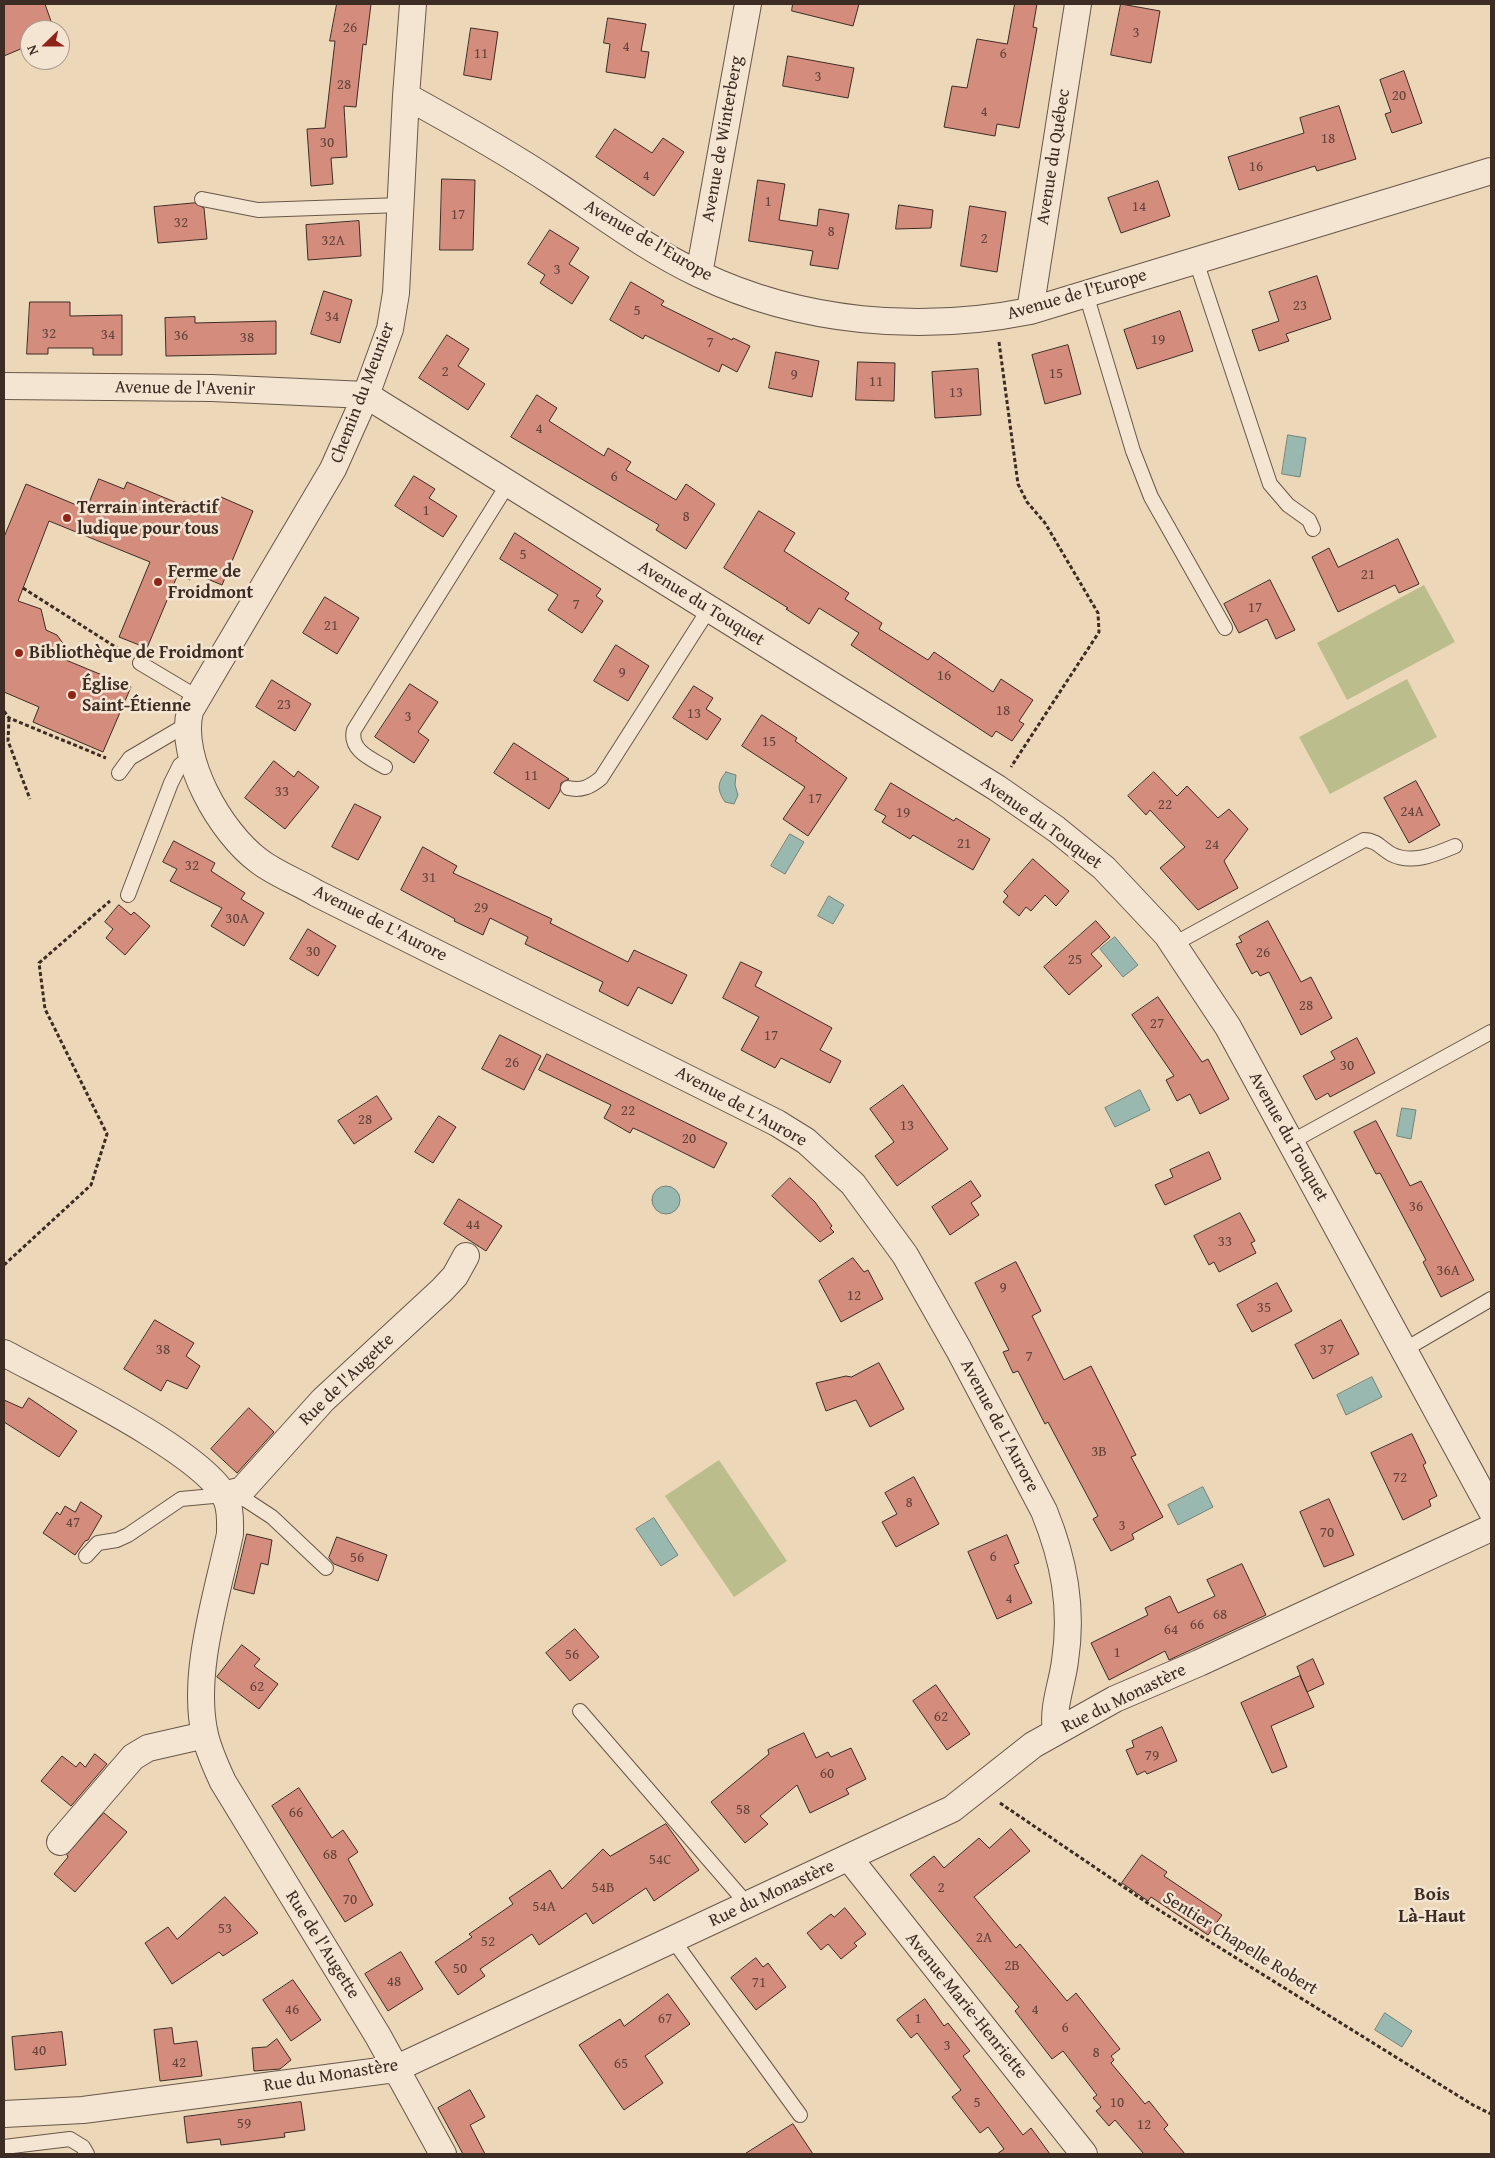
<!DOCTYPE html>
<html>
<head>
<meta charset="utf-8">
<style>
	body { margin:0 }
	#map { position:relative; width:1495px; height:2158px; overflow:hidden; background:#ecd7b8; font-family:"Gentium Book Plus",serif }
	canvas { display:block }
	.frame { position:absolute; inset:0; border:5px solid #3d2c24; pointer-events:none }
	.north { position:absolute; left:20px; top:20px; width:50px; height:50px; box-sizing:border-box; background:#f3e5d1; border:1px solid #aa9b8c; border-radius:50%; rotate:248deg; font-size:14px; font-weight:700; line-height:20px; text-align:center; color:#3d2c24 }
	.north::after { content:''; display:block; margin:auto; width:18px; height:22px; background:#8f2418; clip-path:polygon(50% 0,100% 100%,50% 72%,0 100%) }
</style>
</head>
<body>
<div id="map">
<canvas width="1495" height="2158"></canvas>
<div class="frame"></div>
<div class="north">N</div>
</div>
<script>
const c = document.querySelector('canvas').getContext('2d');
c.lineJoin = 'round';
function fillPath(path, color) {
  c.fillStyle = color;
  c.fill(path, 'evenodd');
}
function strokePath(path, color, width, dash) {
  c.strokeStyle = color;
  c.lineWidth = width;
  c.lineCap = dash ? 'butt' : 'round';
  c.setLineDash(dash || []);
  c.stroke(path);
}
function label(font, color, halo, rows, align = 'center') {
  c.font = font + ' "Gentium Book Plus",serif';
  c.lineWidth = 5;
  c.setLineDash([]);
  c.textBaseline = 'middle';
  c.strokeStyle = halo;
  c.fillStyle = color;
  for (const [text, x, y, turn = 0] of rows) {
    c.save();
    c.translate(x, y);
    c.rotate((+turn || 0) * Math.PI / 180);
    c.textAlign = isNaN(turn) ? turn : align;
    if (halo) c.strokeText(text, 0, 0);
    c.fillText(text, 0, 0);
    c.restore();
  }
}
const green = new Path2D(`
	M1424 585 1455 642 1347 700 1317 643Z
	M1407 679 1437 737 1330 794 1299 737Z
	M719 1460 787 1561 734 1597 665 1496Z`);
const water = new Path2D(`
	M1288 435 1306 438 1300 477 1282 474Z
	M726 772 736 775 735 785 738 795 734 804 725 802C717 790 717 783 726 772Z
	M790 834 804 842 785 874 771 866Z
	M829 896 844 905 833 924 818 916Z
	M1115 937 1138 965 1123 977 1100 949Z
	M1140 1090 1150 1110 1115 1127 1105 1108Z
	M1402 1108 1416 1110 1411 1139 1397 1136Z
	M652 1200a14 14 0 1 1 28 0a14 14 0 1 1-28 0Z
	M1372 1377 1382 1397 1346 1415 1337 1395Z
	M1203 1487 1213 1507 1178 1525 1168 1505Z
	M654 1518 678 1555 661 1566 636 1529Z
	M1385 2013 1412 2031 1402 2047 1375 2030Z`);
const building = new Path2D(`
	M4 4H45L52 24 37 30H30V45L4 56Z
	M337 4H371L366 45 363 44 356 107 344 106 347 157 331 158 333 184 311 186 307 129 325 128 335 41H330Z
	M793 4H859L853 26 792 11Z
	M1015 4H1037L1033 27 1037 28 1019 128 997 124 995 136 944 127 952 86 967 88 977 39 1007 44Z
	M1121 4 1160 11 1151 63 1111 55Z
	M608 18 646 24 641 51 649 52 645 78 606 72 610 44 604 43Z
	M471 28 498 32 491 80 464 75Z
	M788 56 854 68 848 98 783 86Z
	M1404 71 1422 123 1392 133 1385 114 1391 112 1380 80Z
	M1339 106 1356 159 1317 171 1315 166 1239 190 1228 157 1304 133 1300 118Z
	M615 129 652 153 663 138 684 152 654 196 596 157Z
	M442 179 475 180 473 250H440Z
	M758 180 785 184 779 220 817 226 819 209 849 214 838 269 810 265 813 251 749 241Z
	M1158 181 1170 216 1121 233 1108 198Z
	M195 203 204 208 207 239 158 243 154 207Z
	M899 205 933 210 931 228 896 229Z
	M970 206 1006 212 997 272 961 266Z
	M359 221 361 256 308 260 306 225Z
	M550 230 579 248 569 264 589 277 572 304 540 283 545 275 528 264Z
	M1317 276 1331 319 1286 334 1289 341 1259 351 1252 330 1279 321 1269 292Z
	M631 282 664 301 661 305 732 340 733 338 750 346 737 372 722 364 719 372 645 335 643 339 610 320Z
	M324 291 352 300 340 343 311 334Z
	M30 302H70V316L122 315V355H93V348H48V354H27Z
	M1180 311 1193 351 1137 369 1124 330Z
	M195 317V323L276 321V354L166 356 165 318Z
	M447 335 469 349 458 366 485 384 468 410 419 378Z
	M1068 345 1081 394 1045 404 1032 355Z
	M776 352 819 361 812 397 769 388Z
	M858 362 895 363 894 401 856 400Z
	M978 369 981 415 935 418 932 372Z
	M537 395 557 408 549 421 604 456 608 448 631 462 626 470 676 500 686 484 715 504 686 549 656 530 659 525 511 437Z
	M414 476 435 489 429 498 457 516 443 537 395 506Z
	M99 479 124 489 127 482 182 505 184 501 201 508 204 500 217 506 221 497 253 511 222 585 193 573 190 580 178 574 147 648 119 637 150 562 49 521 18 601 41 609 46 630 57 635 64 645 61 658 131 687 103 752 33 722 39 707 4 692V537L26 484 86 509Z
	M759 511 795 533 784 551 849 593 845 599 882 623 879 629 928 660 934 652 993 692 1001 679 1033 700 1019 721 1024 724 1012 741 996 731 992 737 851 645 859 633 819 608 809 624 786 609 788 608 724 568Z
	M515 533 601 589 596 596 603 601 582 633 548 610 558 595 500 559Z
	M1398 539 1419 584 1399 593 1395 585 1338 612 1312 557 1329 548 1338 567Z
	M1270 580 1295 630 1276 639 1267 619 1239 633 1224 604Z
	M325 597 359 618 337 654 303 633Z
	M616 645 649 666 628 701 594 681Z
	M272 680 311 704 295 731 256 707Z
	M410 684 438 702 418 732 429 740 414 763 375 737Z
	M694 686 713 698 706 709 721 719 707 740 673 718Z
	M762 715 797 738 795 741 847 778 808 836 783 819 805 787 742 746Z
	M514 743 569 779 561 783 560 791 549 809 494 773Z
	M274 761 294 777 298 771 319 787 285 829 245 798Z
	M1154 772 1177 796 1187 786 1218 818 1229 809 1248 829 1224 861 1238 888 1198 910 1160 868 1185 847 1150 810 1146 815 1128 796Z
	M1416 781 1440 825 1409 843 1384 798Z
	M891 783 954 821 956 818 990 839 973 870 913 835 910 839 882 822 886 816 875 810Z
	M355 804 381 817 358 860 332 847Z
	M174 841 215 863 211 871 245 893 241 899 264 913 244 946 211 926 222 908 170 881 177 869 163 862Z
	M423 847 457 866 453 873 552 919 550 923 628 962 634 950 687 975 672 1004 638 987 628 1006 599 991 603 982 525 944 528 937 490 918 483 935 454 921 455 919 401 890Z
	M1033 859 1069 891 1056 906 1045 895 1031 911 1026 907 1019 916 1003 902 1008 896 1004 892Z
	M119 905 131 915 134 912 150 926 125 955 106 938 113 929 105 922Z
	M1096 921 1110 937 1091 954 1102 966 1069 995 1044 967Z
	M1268 921 1301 982 1311 977 1332 1018 1301 1035 1269 972 1260 976 1257 971 1252 974 1236 944 1242 942 1239 937Z
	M308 929 336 946 318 976 290 959Z
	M741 962 762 972 755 986 832 1028 820 1050 841 1061 830 1083 781 1058 775 1068 741 1050 759 1017 723 998Z
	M1158 997 1202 1062 1208 1059 1229 1099 1200 1114 1190 1094 1177 1101 1166 1080 1174 1076 1132 1015Z
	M500 1035 541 1056 524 1090 482 1069Z
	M1357 1038 1375 1073 1330 1097 1328 1093 1316 1100 1303 1076 1335 1059 1331 1052Z
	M547 1054 727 1143 714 1168 642 1132 633 1128 630 1133 604 1118 611 1105 539 1070Z
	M903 1085 948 1149 897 1186 875 1156 894 1142 870 1109Z
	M377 1096 392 1119 354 1144 338 1121Z
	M439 1116 456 1127 433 1163 415 1152Z
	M1376 1121 1410 1186 1421 1181 1474 1280 1441 1297 1423 1262 1426 1260 1380 1173 1376 1174 1354 1132Z
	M1209 1152 1221 1179 1165 1205 1155 1185 1173 1177 1170 1170Z
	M790 1178 815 1202 832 1226 830 1228 834 1232 820 1242 772 1196Z
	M971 1181 981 1196 971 1203 979 1215 950 1235 932 1207Z
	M459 1199 502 1226 486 1251 444 1224Z
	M1240 1213 1255 1241 1251 1243 1256 1253 1219 1272 1214 1262 1209 1265 1194 1236Z
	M853 1258 864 1272 868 1270 883 1299 841 1322 819 1281Z
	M1016 1262 1041 1311 1032 1316 1064 1380 1091 1366 1136 1455 1131 1457 1163 1517 1132 1534 1134 1539 1111 1551 1093 1519 1098 1516 1048 1422 1045 1424 1018 1371 1013 1373 1003 1352 1009 1350 975 1283Z
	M1277 1283 1292 1311 1252 1332 1237 1305Z
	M155 1320 194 1343 186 1356 200 1366 187 1389 167 1380 161 1391 124 1369Z
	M1341 1320 1359 1354 1313 1379 1295 1345Z
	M879 1363 904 1409 870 1427 856 1400 826 1411 816 1383 846 1376 851 1377Z
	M29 1398 77 1431 59 1457 4 1422V1400L22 1408Z
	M249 1408 274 1432 237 1473 211 1449Z
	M1412 1434 1426 1463 1423 1465 1437 1496 1429 1500 1431 1506 1403 1520 1371 1453Z
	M914 1477 939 1524 896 1547 882 1522 897 1514 885 1493Z
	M1329 1499 1354 1555 1324 1567 1300 1512Z
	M81 1502 102 1516 88 1540 85 1541 75 1555 43 1533 57 1512 60 1515 65 1506 75 1512Z
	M247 1534 272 1540 268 1565 261 1563 254 1594 234 1589Z
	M1007 1535 1019 1563 1014 1565 1032 1603 997 1619 968 1552Z
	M337 1537 387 1555 378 1581 334 1564 329 1558Z
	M1242 1564 1266 1615 1169 1660 1165 1651 1109 1680 1091 1643 1148 1615 1145 1608 1170 1596 1178 1613 1215 1596 1207 1580Z
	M575 1629 599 1657 570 1681 546 1653Z
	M242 1645 260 1659 254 1666 278 1684 259 1709 217 1677Z
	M1313 1659 1324 1684 1307 1692 1297 1667Z
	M1300 1676 1314 1707 1271 1726 1287 1767 1272 1773 1241 1703Z
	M936 1685 970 1734 947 1750 913 1701Z
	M1162 1727 1177 1761 1147 1774 1145 1771 1137 1775 1126 1750 1134 1747 1132 1741Z
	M804 1733 816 1758 828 1752 831 1757 851 1748 866 1779 846 1789 849 1794 810 1813 797 1785 760 1816 768 1824 745 1843 711 1802 769 1754 768 1750Z
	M95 1754 107 1764 71 1806 41 1781 62 1756 76 1767 80 1762 85 1767Z
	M299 1788 332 1838 343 1830 358 1852 348 1859 373 1905 345 1922 272 1806Z
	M104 1813 127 1832 75 1892 54 1874 68 1857 67 1855Z
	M666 1824 699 1870 654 1901 646 1888 593 1924 586 1913 539 1945 532 1934 480 1969 485 1976 458 1995 435 1962 472 1937 469 1934 513 1904 509 1898 550 1870 562 1889 603 1849 610 1856Z
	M1011 1829 1030 1851 974 1897 1016 1948 1020 1944 1067 2001 1076 1993 1120 2049 1111 2056 1114 2060 1111 2063 1145 2104 1149 2101 1168 2125 1164 2129 1185 2154H1144L1115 2120 1109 2126 1096 2111 1101 2107 1093 2098 1097 2095 1063 2051 1052 2059 1015 2011 1019 2007 910 1875 934 1856 944 1868 979 1838 989 1848Z
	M1142 1855 1167 1872 1164 1876 1222 1915 1208 1935 1151 1897 1148 1901 1122 1883Z
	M225 1897 258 1933 223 1956 219 1952 172 1984 145 1943 168 1927 177 1939Z
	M845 1908 866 1934 854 1943 857 1946 841 1959 828 1944 821 1950 807 1933 831 1914 834 1917Z
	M401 1952 423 1989 388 2011 365 1974Z
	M756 1958 763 1967 768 1963 786 1987 756 2010 731 1978Z
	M293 1980 321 2020 291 2041 263 2000Z
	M668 1994 690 2024 645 2056 663 2083 624 2110 579 2045 620 2019 624 2026Z
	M925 1999 944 2026 948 2023 970 2051 963 2056 1023 2135 1031 2128 1050 2154H997L1004 2149 988 2127 980 2133 952 2097 961 2090 917 2033 911 2038 897 2020Z
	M172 2028 174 2044 197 2041 202 2076 160 2081 154 2030Z
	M62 2032 66 2065 15 2070 12 2037Z
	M277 2039 291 2060 280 2069 254 2071 252 2048 266 2047Z
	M470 2090 485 2117 470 2125 485 2154H463L438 2108Z
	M301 2102 305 2130 284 2133 285 2137 221 2145 220 2139 187 2143 184 2117Z
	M793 2124 813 2154H745Z`);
const path = new Path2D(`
	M999 342 1018 484 1027 502 1045 523 1098 613 1099 632 1011 767
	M23 588 125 653
	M4 711 9 718 106 758
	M9 718 8 741 30 799
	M4 1265 91 1185 107 1134 45 1009 39 963 110 901
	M1000 1803 1146 1902 1473 2105 1491 2114`);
const service = new Path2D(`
	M202 199 258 210 401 205
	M1196 261 1270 484 1288 505 1309 520 1313 529
	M1086 294 1133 451 1151 497 1225 628
	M140 663 197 697
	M385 767C371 759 349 750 354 730L508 484
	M119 773 130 758 186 725
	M568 788C582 791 590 787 601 778L709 609
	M128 895 171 783 180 765 193 756
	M1174 944 1364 840C1376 840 1381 848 1391 854 1412 865 1436 854 1455 846
	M1291 1142 1491 1032
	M1404 1350 1491 1299
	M86 1556 98 1543 117 1540 128 1535 181 1499 224 1495 246 1500 272 1517 326 1568
	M580 1711 748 1905
	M673 1940 800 2115
	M4 2147 70 2139 83 2147 87 2154`);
const minor = new Path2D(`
	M413 4 406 96 396 293 390 329 366 395 333 469 190 711C178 759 221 833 259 861 276 874 298 882 316 893L777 1123 806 1141 853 1184 905 1255 959 1350 1044 1511C1064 1560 1073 1608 1065 1661 1062 1685 1052 1707 1056 1732
	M406 96C457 124 507 152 555 184 602 215 648 250 699 274 801 323 920 333 1030 311L1491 171
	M699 274 748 4
	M1030 311 1078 4
	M4 386 212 388 366 395 997 788 1056 829 1104 868 1167 935 1228 1027 1491 1510
	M4 1353C51 1379 209 1454 227 1501 231 1512 230 1523 230 1534 217 1596 191 1674 205 1735 209 1752 216 1767 223 1782L378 2036 443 2154
	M224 1495 242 1490 323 1400 442 1290 455 1276 466 1256
	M60 1842 133 1757 148 1748 205 1735
	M849 1858 1084 2154
	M4 2114 83 2110 395 2069 952 1809 1033 1745 1115 1699 1199 1663 1491 1528`);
const markers = [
	[67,518,5,"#8f2418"],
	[158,582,5,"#8f2418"],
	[19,653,5,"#8f2418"],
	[72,695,5,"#8f2418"]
];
const numberNames = [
	["26",350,28],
	["3",1136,33],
	["4",626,47],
	["11",481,54],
	["6",1003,54],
	["3",818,77],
	["28",344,85],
	["20",1399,96],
	["4",984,112],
	["18",1328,139],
	["30",327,143],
	["16",1256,167],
	["4",646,176],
	["1",768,202],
	["14",1139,207],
	["17",458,215],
	["32",181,223],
	["8",831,232],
	["2",984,239],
	["32A",333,241],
	["3",557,270],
	["23",1300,306],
	["5",637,311],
	["34",332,317],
	["32",49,334],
	["34",108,335],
	["36",181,336],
	["38",247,338],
	["19",1158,340],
	["7",710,343],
	["2",445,372],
	["15",1056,374],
	["9",794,375],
	["11",876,382],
	["13",956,393],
	["4",539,429],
	["6",614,477],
	["1",426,511],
	["8",686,517],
	["5",523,555],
	["21",1368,575],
	["7",576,605],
	["17",1255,608],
	["21",331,626],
	["9",622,673],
	["16",944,676],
	["23",284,705],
	["18",1003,711],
	["13",694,714],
	["3",408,717],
	["15",769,742],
	["11",531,776],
	["33",282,792],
	["17",815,799],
	["22",1165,805],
	["24A",1412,812],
	["19",903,813],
	["21",964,844],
	["24",1212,845],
	["32",192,866],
	["31",429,878],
	["29",481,908],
	["30A",237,919],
	["30",313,952],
	["26",1263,953],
	["25",1075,960],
	["28",1306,1006],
	["27",1157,1024],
	["17",771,1036],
	["26",512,1063],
	["30",1347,1066],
	["22",628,1111],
	["28",365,1120],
	["13",907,1126],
	["20",689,1139],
	["36",1416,1207],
	["44",473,1225],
	["33",1225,1242],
	["36A",1448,1271],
	["9",1003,1288],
	["12",854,1296],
	["35",1264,1308],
	["38",163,1350],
	["37",1327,1350],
	["7",1029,1357],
	["3B",1099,1452],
	["72",1400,1478],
	["8",909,1503],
	["47",73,1523],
	["3",1122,1526],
	["70",1327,1533],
	["6",993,1557],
	["56",357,1558],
	["4",1009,1599],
	["68",1220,1615],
	["66",1197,1625],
	["64",1171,1630],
	["1",1117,1653],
	["56",572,1655],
	["62",257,1687],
	["62",941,1717],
	["79",1152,1756],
	["60",827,1774],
	["58",743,1810],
	["66",296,1813],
	["68",330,1855],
	["54C",660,1860],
	["54B",603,1888],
	["2",941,1888],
	["70",350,1900],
	["54A",544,1907],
	["53",225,1929],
	["2A",984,1938],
	["52",488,1942],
	["2B",1012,1966],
	["50",460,1969],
	["48",394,1982],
	["71",759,1983],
	["46",292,2010],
	["4",1035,2010],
	["67",665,2019],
	["1",918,2019],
	["6",1065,2028],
	["3",947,2046],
	["40",39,2051],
	["8",1096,2053],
	["42",179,2063],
	["65",621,2064],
	["5",977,2103],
	["10",1117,2103],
	["59",244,2124],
	["12",1144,2125]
];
const streetNames = [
	["Avenue de Winterberg",723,139,-80],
	["Avenue du Québec",1054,157,-81],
	["Avenue de l'Europe",648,241,30],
	["Avenue de l'Europe",1077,295,-16],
	["Avenue de l'Avenir",185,389,1],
	["Chemin du Meunier",363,393,-69],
	["Avenue du Touquet",701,604,32],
	["Avenue du Touquet",1041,823,36],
	["Avenue de L'Aurore",380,924,27],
	["Avenue de L'Aurore",741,1107,29],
	["Avenue du Touquet",1288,1137,61],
	["Rue de l'Augette",347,1380,-44],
	["Avenue de L'Aurore",999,1426,62],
	["Rue du Monastère",1124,1699,-26],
	["Rue du Monastère",772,1894,-25],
	["Sentier Chapelle Robert",1240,1944,32],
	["Rue de l'Augette",322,1945,58],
	["Avenue Marie-Henriette",966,2006,51],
	["Rue du Monastère",331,2076,-9]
];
const poiNames = [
	["Terrain interactif",77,508],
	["ludique pour tous",77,529],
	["Ferme de",168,572],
	["Froidmont",168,593],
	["Bibliothèque de Froidmont",29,653],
	["Église",82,685],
	["Saint-Étienne",82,706]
];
const neighbourhoodNames = [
	["Bois",1432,1895],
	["Là-Haut",1432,1917]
];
fillPath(green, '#bcbd8c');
fillPath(water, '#99b9b0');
strokePath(water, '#748178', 1);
fillPath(building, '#d48c7d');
strokePath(building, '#3d2c24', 1);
strokePath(service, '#695749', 16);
strokePath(minor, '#695749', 28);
strokePath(path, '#3d2c24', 3, [4, 2.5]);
strokePath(service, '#f3e5d1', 14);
strokePath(minor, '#f3e5d1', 26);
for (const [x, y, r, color] of markers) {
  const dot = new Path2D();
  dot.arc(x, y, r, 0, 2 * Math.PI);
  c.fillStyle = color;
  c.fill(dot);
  strokePath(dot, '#f3e5d1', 2);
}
label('15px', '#63443a', null, numberNames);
label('18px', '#3d2c24', '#f3e5d1', streetNames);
label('bold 18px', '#3d2c24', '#f3e5d1', poiNames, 'left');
label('bold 19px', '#3d2c24', '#f3e5d1', neighbourhoodNames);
</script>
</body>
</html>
